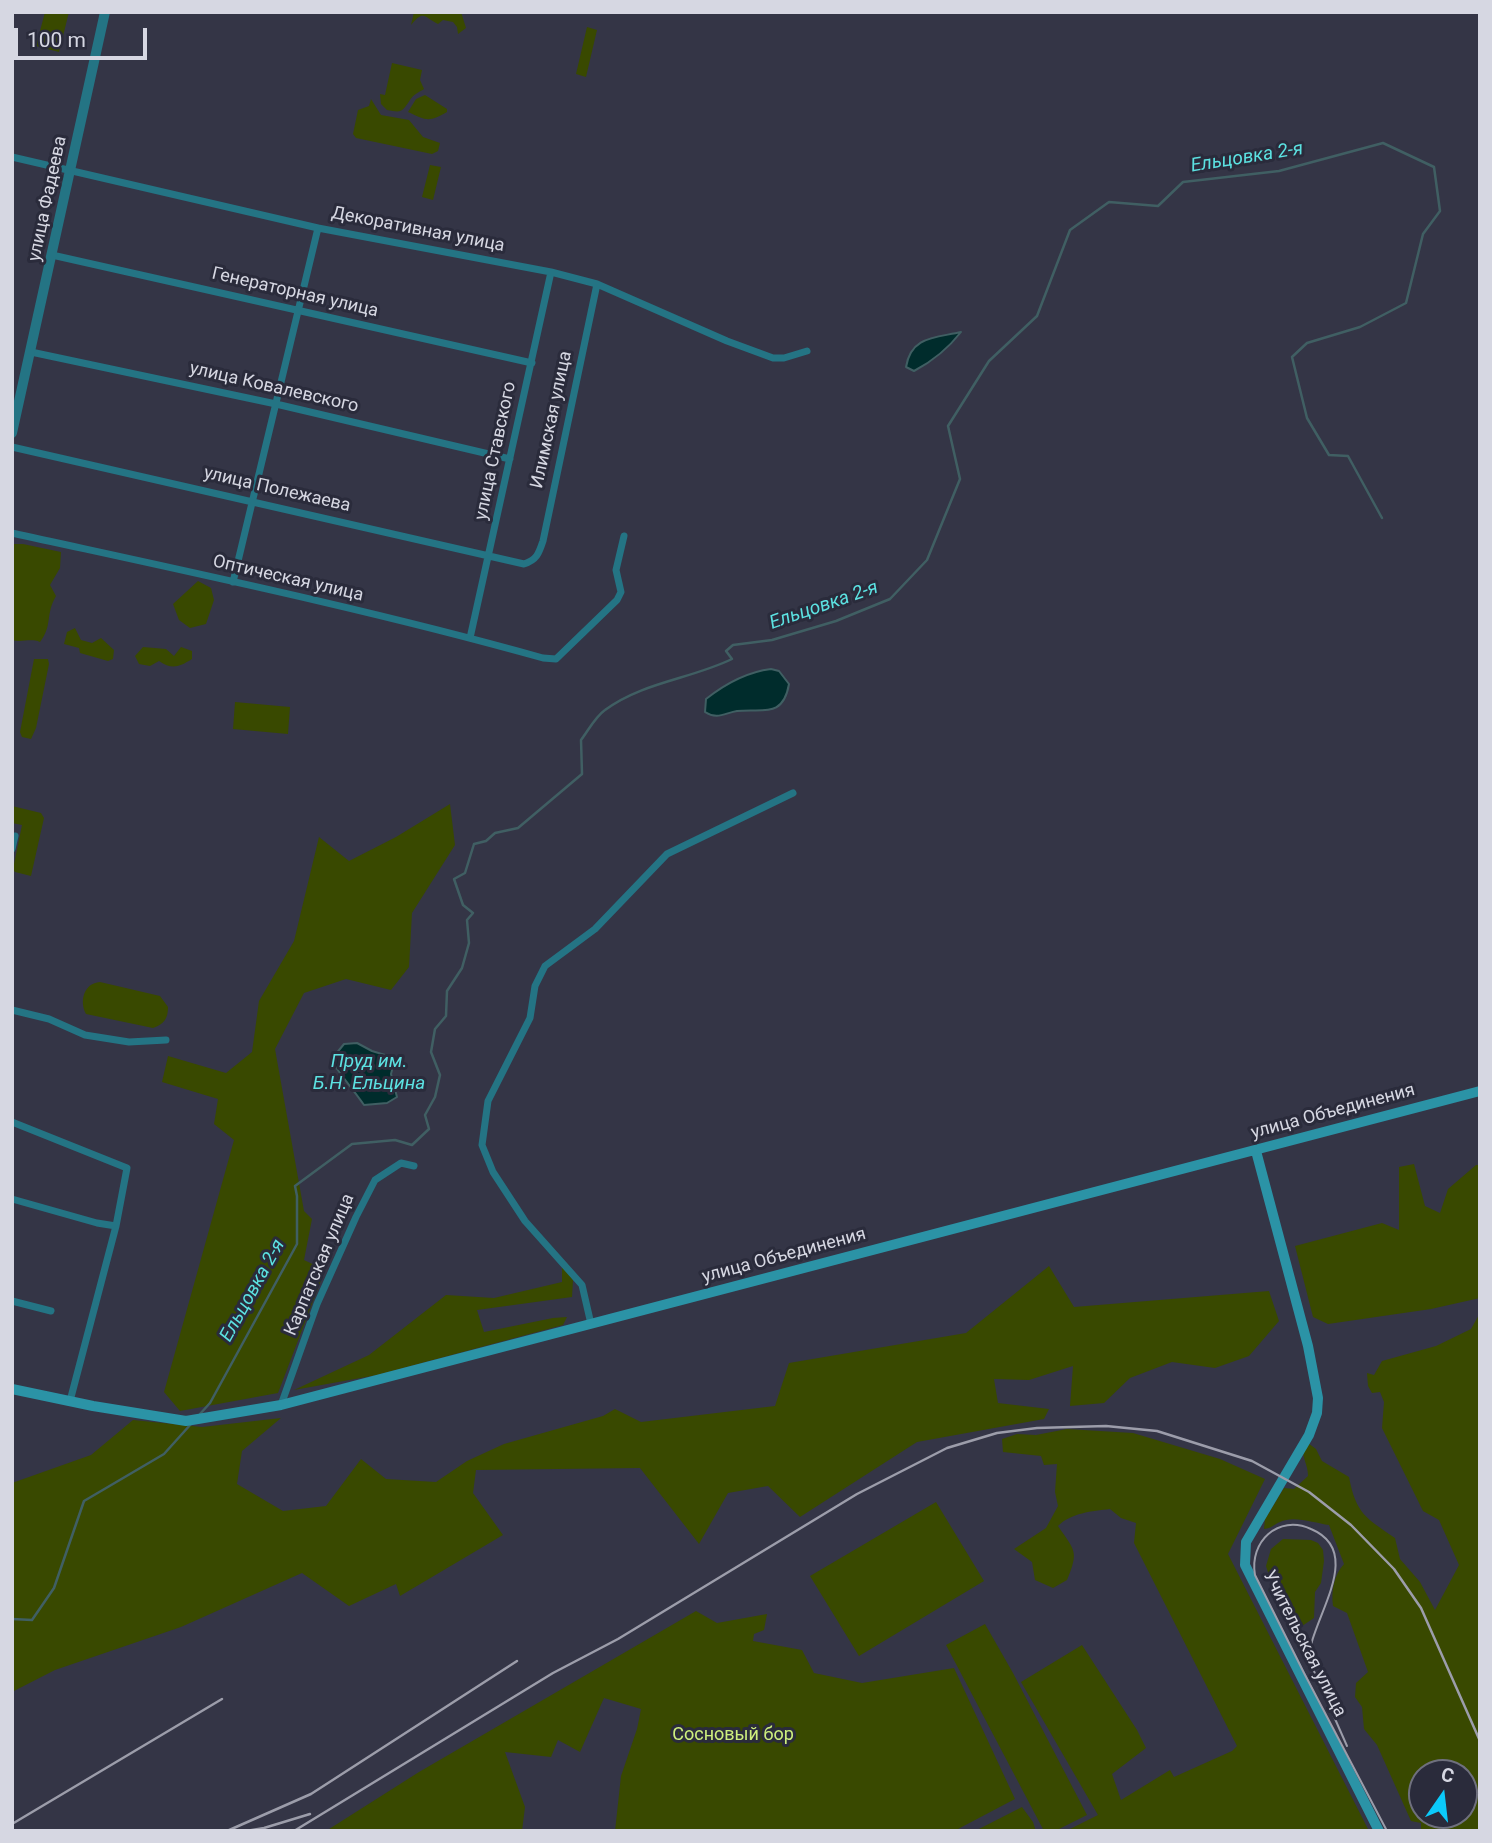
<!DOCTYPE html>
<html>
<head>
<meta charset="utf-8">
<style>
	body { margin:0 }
	#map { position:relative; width:1492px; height:1843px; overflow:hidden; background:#343546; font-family:Roboto,sans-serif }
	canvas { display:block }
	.frame { position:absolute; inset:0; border:14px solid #d6d7e2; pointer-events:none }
	.north { position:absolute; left:1408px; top:1759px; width:70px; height:70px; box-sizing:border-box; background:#2a2b3b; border:2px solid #6f707e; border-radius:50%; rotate:14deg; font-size:19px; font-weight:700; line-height:28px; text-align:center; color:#d6d7e2 }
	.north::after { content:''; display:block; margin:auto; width:24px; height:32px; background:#0bcafa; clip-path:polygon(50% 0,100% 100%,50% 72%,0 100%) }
	.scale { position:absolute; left:14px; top:28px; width:133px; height:32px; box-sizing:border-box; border:4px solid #d6d7e2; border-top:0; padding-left:9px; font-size:21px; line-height:24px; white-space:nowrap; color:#d6d7e2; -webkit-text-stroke:5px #2a2b3b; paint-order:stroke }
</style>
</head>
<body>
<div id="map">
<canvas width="1492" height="1843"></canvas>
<div class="frame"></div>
<div class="north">С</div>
<div class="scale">100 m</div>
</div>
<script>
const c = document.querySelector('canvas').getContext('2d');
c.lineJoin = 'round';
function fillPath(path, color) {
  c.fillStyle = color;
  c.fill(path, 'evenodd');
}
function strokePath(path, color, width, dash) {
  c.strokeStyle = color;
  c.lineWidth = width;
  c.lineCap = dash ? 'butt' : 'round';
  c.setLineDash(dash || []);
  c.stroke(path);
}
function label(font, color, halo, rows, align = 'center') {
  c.font = font + ' Roboto,sans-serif';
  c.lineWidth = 6;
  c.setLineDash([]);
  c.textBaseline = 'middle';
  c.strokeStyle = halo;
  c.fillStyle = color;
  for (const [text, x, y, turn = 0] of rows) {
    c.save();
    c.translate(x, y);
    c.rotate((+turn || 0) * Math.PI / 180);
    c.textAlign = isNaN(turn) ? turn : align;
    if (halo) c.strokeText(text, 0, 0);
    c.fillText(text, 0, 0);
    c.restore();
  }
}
const green = new Path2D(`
	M45 12H69L59 52 36 46Z
	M414 12H461L466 28 458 34 457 27 453 22 443 20 438 24C424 17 424 9 411 25Z
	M587 27 597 30 586 77 576 74Z
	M392 63 422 70 420 80 424 89C419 92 413 95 410 100 402 112 402 113 387 110L381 104 380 94 385 95Z
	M425 95 447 109V112C428 123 426 120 408 112L416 99Z
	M371 99 381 115 409 120 423 137 440 143 438 151 432 154 356 138 353 134 358 110 369 106Z
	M430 165 441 167 433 200 422 197Z
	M12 544H23L61 552 60 568 50 585 56 596C45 615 53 625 40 642 30 638 22 643 12 640Z
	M198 581 211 588 214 600 206 624 190 628 179 620 173 604Z
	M75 628 81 640 92 643 101 638 114 650 113 659 108 661 80 653 79 648 64 644 67 632Z
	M143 647 166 649 174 656 181 647 192 651V659C179 667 172 670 159 661L150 666 139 664 135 656Z
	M34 659H48L49 664 36 728 31 739 22 737 20 732Z
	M235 702 290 707 288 734 233 729Z
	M450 804 455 845 412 913 409 967 391 990 346 979 304 993 275 1049 304 1211 312 1219 304 1260 325 1270 278 1393 180 1411 164 1392 234 1140 214 1124 218 1099 162 1082 168 1056 226 1073 252 1052 259 1001 294 941 319 837 349 861 396 837Z
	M12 806 41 813 44 818 31 876 15 872 13 869 22 825 12 823Z
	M100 982 160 996 168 1007C168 1019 164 1024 153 1028L86 1014C79 1001 84 983 100 982Z
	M1414 1164 1425 1206 1440 1213 1448 1189 1476 1165H1480V1298L1431 1309 1328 1324 1313 1317 1295 1246 1382 1223 1399 1230V1167Z
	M562 1266 573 1280 572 1297 477 1310 484 1332 553 1318 567 1317 563 1325 377 1375 294 1390 369 1355 446 1295 494 1298 562 1282Z
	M1049 1266 1074 1307 1269 1291 1279 1321 1249 1356 1215 1368 1172 1362 1130 1378 1104 1403 1070 1406 1073 1366 1029 1380 994 1379 998 1403 1049 1409 1044 1419 917 1442 800 1517 768 1486 728 1493 699 1544 640 1468 476 1470 473 1493 503 1535 400 1596 396 1584 349 1606 302 1573 181 1627 55 1670 12 1692V1483L91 1455 133 1420 202 1427 281 1418 242 1451 237 1484 283 1511 326 1506 361 1459 386 1479 436 1482 467 1461 504 1444 603 1416 615 1409 641 1422 775 1406 789 1363 966 1333Z
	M1480 1313V1831H1421V1823L1411 1821 1377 1745 1364 1729 1362 1707 1355 1697 1356 1683 1368 1672 1347 1613 1333 1606C1331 1591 1334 1575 1344 1564L1329 1525C1315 1523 1293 1515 1280 1522 1273 1525 1272 1528 1264 1529L1265 1519 1284 1488 1294 1489 1308 1476C1308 1464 1302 1459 1303 1446L1308 1443 1316 1449 1322 1461 1349 1477C1356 1514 1366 1518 1395 1538L1400 1559 1420 1582 1435 1610 1459 1565 1439 1520 1423 1511 1382 1428 1384 1402 1380 1392 1372 1393 1368 1386 1367 1373 1374 1375 1382 1361 1436 1346 1471 1329ZM1422 1773H1464V1815H1422Z
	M1067 1429 1133 1433 1220 1459 1265 1479 1228 1554 1369 1831H1066L1098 1815 1021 1682 1082 1645 1137 1730 1146 1748 1112 1774 1121 1800 1170 1770 1174 1777 1232 1751 1237 1746 1134 1543 1136 1523 1121 1518 1110 1509C1092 1511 1071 1513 1058 1526 1075 1551 1079 1551 1067 1580L1053 1588 1035 1580 1032 1562 1014 1549 1046 1528 1058 1506 1055 1492 1057 1464 1044 1465 1041 1456 1003 1452 1002 1439 1017 1434 1036 1435Z
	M936 1502 984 1581 859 1656 810 1576Z
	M1283 1539 1311 1540 1318 1543 1323 1550 1324 1561 1321 1583 1315 1592 1314 1618 1302 1626 1294 1618 1295 1610 1275 1594 1266 1566 1271 1549Z
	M696 1611 717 1623 767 1614 764 1630 754 1634 753 1641 802 1650 814 1673 862 1683 954 1668 1015 1799 958 1829V1831H615L621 1776 637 1729 641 1709 604 1698 580 1752 558 1740 551 1757 505 1752 525 1807 522 1831H326L419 1772Z
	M985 1624 1013 1673 1087 1815 1055 1831H1044L946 1645Z
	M1022 1807 1033 1822 1036 1831H975Z`);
const water = new Path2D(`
	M961 332C947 350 933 361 914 371L906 367C911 336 935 338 961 332Z
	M771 669 779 671 789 684C783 719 762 708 737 711 725 713 717 720 705 712L706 699C725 684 747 672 771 669Z
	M357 1043 372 1051 395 1058 391 1074 397 1097 387 1103 364 1105C353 1089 341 1076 331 1060L344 1044Z`);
const stream = new Path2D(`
	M200 1414 210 1403 297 1244V1196L295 1186 352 1144 395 1140 412 1145 429 1129 425 1115 435 1097 440 1075 431 1052 435 1029 446 1016 447 991 462 968 469 943 467 920 473 913 463 905 454 879 465 873 474 844 486 841 495 833 518 828 582 774 581 740C588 731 595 717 605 710 643 682 691 679 732 659L726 651 733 645 772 640 836 621 890 599 927 560 960 479 948 426 989 361 1037 316 1070 230 1109 202 1158 206 1183 182 1279 171 1383 143 1434 167 1440 211 1423 234 1406 303 1360 327 1307 343 1292 357 1307 418 1329 455 1348 456 1382 518
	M12 1619 32 1620 54 1588 84 1501 164 1454 191 1424`);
const minor = new Path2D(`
	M12 157 318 228 551 272 597 284 727 341 773 358H784L807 351
	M52 255 532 363
	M31 352 276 404 510 459
	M12 447 524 564C537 560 539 553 543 541L597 284
	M12 533C190 572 368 609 543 658L556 659 617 600 621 592 616 570 624 536
	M233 582 318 228
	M470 638 551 272
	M12 849 15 836
	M12 1010 49 1019 85 1035 129 1042 166 1040
	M12 1122 127 1168 116 1226 70 1401
	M12 1199 97 1223 116 1226
	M12 1301 51 1311
	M591 1324 582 1285 525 1221 493 1172 482 1145 488 1101 530 1018 535 986 545 966 595 929 667 854 793 793
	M281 1405 317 1304 356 1217 375 1180 401 1163 414 1166`);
const tertiary = new Path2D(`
	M12 433 105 12`);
const secondary = new Path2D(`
	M1256 1151 1308 1346 1318 1398 1317 1413 1309 1435 1246 1542 1245 1565 1379 1831
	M12 1389 93 1406 186 1421 281 1405 1480 1091`);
const tram = new Path2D(`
	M1347 1746 1309 1660C1308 1622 1368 1553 1311 1529 1278 1514 1249 1542 1255 1575L1304 1673 1387 1831`);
const rail = new Path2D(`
	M12 1824 222 1699
	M227 1831 311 1794 517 1661
	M246 1831 264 1828 310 1814
	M294 1831 553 1673 618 1639 857 1494 947 1448 997 1433 1037 1428 1106 1426 1157 1431 1252 1461 1309 1492 1351 1525 1394 1569 1421 1608 1480 1741`);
const streetNames = [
	["улица Фадеева",48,199,-78],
	["Декоративная улица",418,230,11],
	["Генераторная улица",295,293,13],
	["улица Ковалевского",274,388,13],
	["Илимская улица",552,420,-78],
	["улица Ставского",496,451,-78],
	["улица Полежаева",277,490,13],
	["Оптическая улица",288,579,13],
	["улица Объединения",1333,1112,-15],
	["улица Объединения",784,1256,-15],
	["Карпатская улица",320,1265,-67],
	["Учительская улица",1304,1644,63]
];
const parkNames = [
	["Сосновый бор",733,1735]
];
const waterNames = [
	["Ельцовка 2-я",1247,158,-9],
	["Ельцовка 2-я",824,606,-19],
	["Пруд им.",369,1062],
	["Б.Н. Ельцина",369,1084],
	["Ельцовка 2-я",253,1291,-61]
];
fillPath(green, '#394900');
fillPath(water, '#002c2c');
strokePath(water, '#405f63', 2);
strokePath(stream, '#405f63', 2.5);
strokePath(minor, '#247484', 7);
strokePath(tertiary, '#247484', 10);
strokePath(secondary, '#2b93a6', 10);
strokePath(tram, '#9c9daa', 2);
strokePath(rail, '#9c9daa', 2.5);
label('18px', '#d6d7e2', '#2a2b3b', streetNames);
label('18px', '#ceef7e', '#2a2b3b', parkNames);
label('italic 19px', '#5ce2e2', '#2a2b3b', waterNames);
</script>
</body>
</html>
